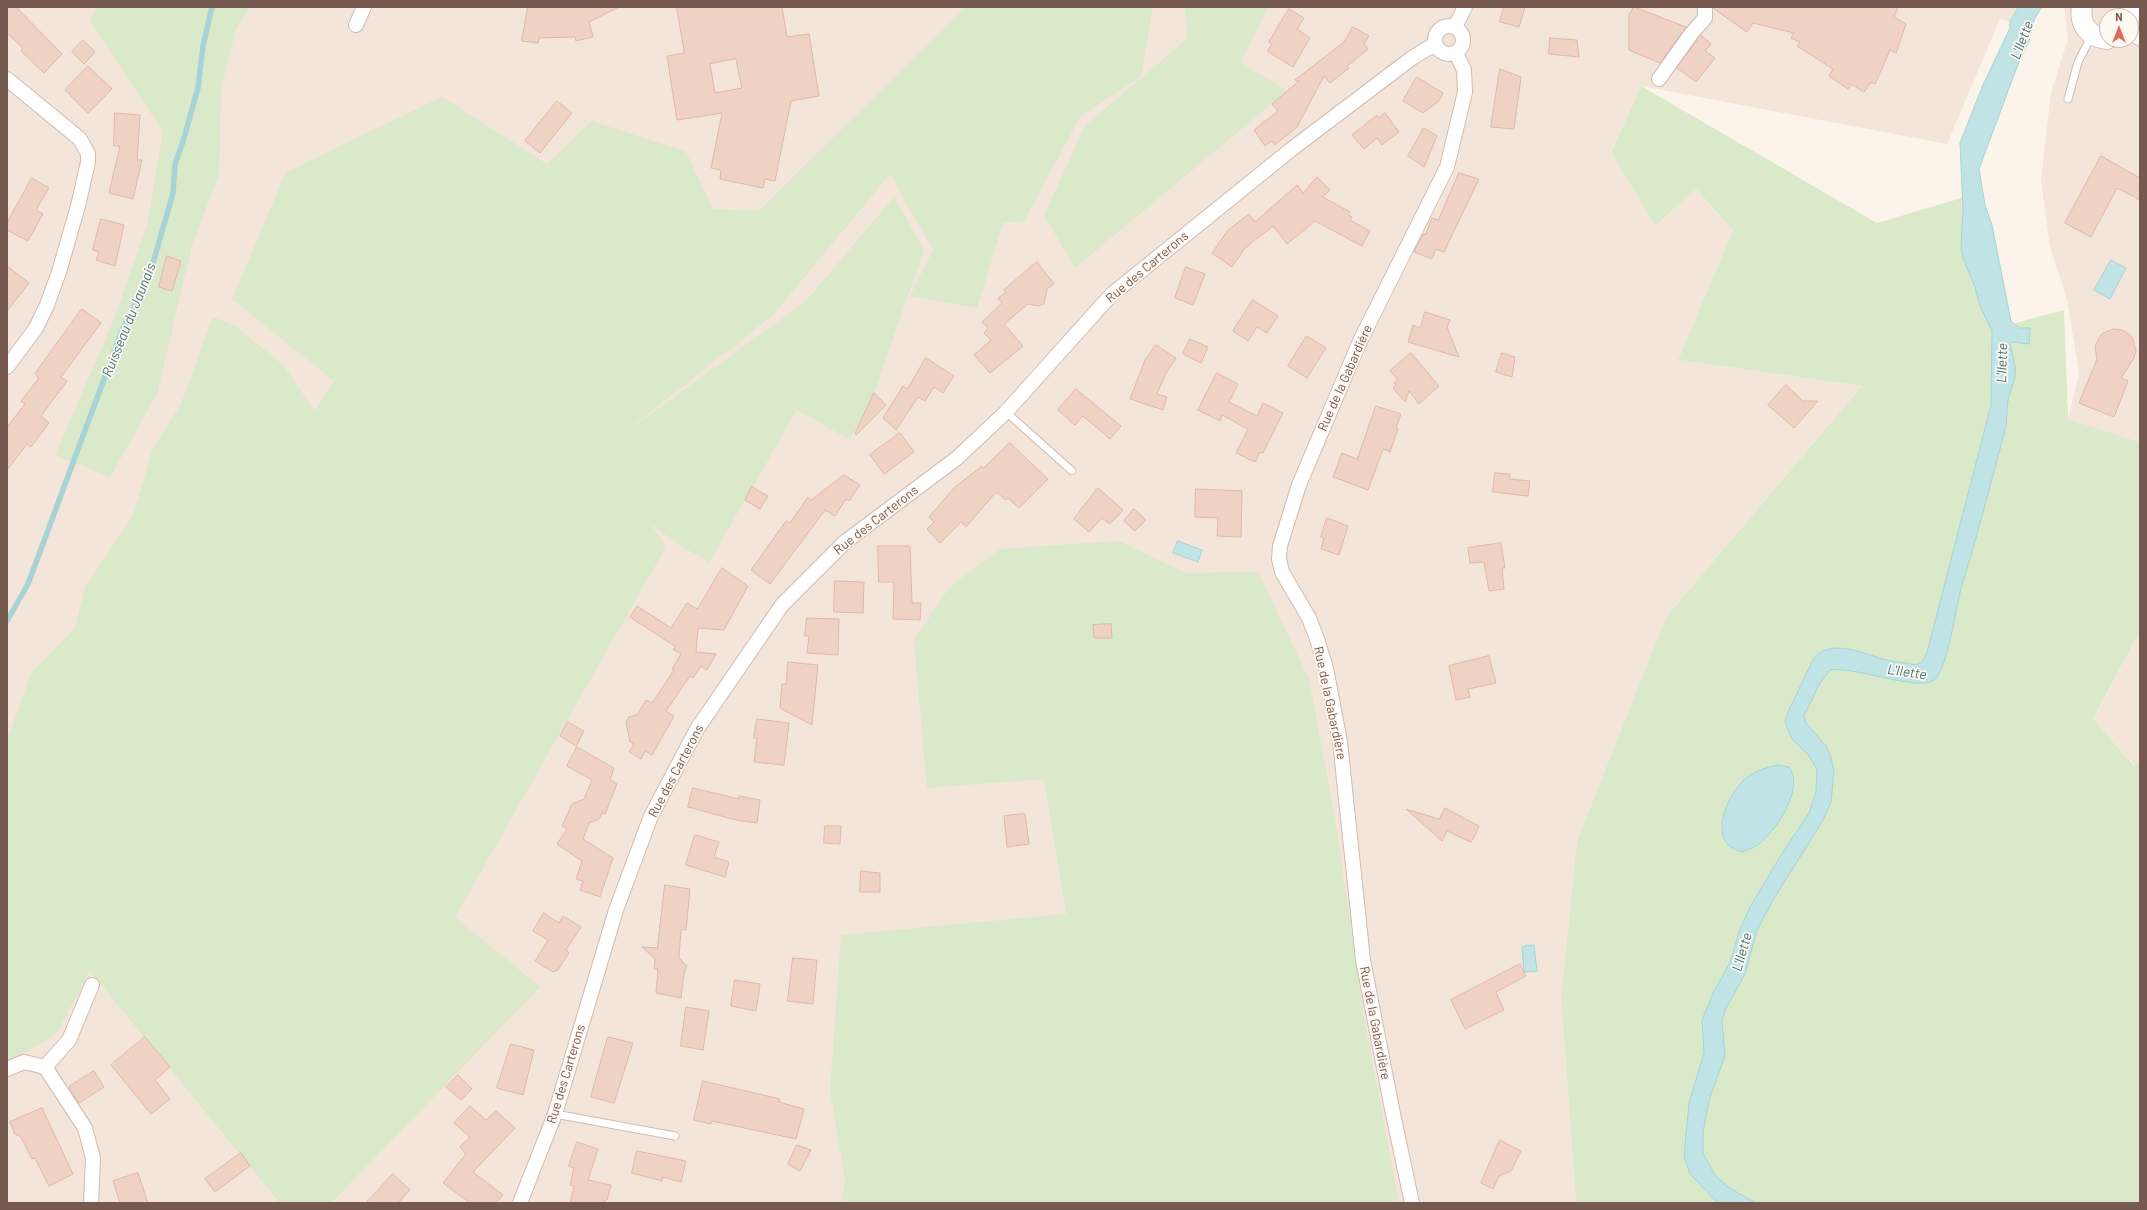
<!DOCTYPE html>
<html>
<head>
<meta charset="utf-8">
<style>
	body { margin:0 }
	#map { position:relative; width:2147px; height:1210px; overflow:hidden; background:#fcf4eb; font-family:Barlow,sans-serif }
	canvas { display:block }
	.frame { position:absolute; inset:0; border:8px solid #765a4f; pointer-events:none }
	.north { position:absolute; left:2099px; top:8px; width:40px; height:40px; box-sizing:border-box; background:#fef8f2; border:1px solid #c8b9b1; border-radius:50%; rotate:0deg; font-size:11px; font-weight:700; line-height:16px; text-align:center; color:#765a4f }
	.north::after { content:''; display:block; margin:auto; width:14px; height:18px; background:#dd6b59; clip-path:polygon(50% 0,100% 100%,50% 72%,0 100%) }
</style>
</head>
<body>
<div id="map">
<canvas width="2147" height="1210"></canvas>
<div class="frame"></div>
<div class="north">N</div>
</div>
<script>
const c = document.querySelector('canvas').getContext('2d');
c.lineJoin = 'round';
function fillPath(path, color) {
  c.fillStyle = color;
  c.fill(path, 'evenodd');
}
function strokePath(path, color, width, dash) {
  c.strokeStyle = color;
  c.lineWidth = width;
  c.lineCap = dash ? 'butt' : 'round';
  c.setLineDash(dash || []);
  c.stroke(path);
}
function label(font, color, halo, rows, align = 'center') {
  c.font = font + ' Barlow,sans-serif';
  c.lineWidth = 3.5;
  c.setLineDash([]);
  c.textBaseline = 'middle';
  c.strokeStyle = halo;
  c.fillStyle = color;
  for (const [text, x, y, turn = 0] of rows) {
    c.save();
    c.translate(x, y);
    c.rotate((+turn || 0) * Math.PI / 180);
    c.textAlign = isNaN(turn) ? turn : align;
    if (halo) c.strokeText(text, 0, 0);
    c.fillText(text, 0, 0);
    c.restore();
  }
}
const residential = new Path2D(`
	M7 7H2019L2010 22 2000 19 1947 144 1641 86 1611 151 1655 226 1696 189 1733 230 1678 360 1862 386 1666 617 1577 841 1561 998 1576 1203H7Z
	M2064 7H2140V442L2068 419 2079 373 2067 299 2050 247 2041 180 2051 93 2068 39ZM2107 16H2131V40H2107Z
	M2140 631V760L2135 766 2093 720Z`);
const green = new Path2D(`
	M97 7H250L236 29 221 89 219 174 192 245 157 394 110 477 55 455 112 324 147 226 163 132 90 20Z
	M965 7H1153L1141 76 1080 117 1024 221 1003 223 977 308 910 296 933 250 890 174 773 315 615 440 806 301 894 197 924 250 874 393 850 440 797 410 709 562 681 546 651 524 666 547 455 917 540 987 331 1203H280L90 971 56 1034 7 1063V741L31 673 75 628 85 587 134 514 152 450 181 404 213 317 235 326 282 364 315 411 334 381 232 299 286 172 442 97 547 164 592 121 686 152 713 209 759 211Z
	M1185 7H1269L1240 62 1287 91 1075 268 1044 215 1085 126 1188 38Z
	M1641 86 1877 223 1965 197 1997 328 2064 310 2068 419 2140 442V631L2093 719 2134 766 2140 760V1203H1576L1561 998 1577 841 1666 617 1862 386 1678 360 1733 230 1696 189 1655 226 1611 152Z
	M1119 541 1185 573 1258 572 1309 679 1336 824 1363 1012 1399 1203H841L845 1181 830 1091 841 935 1066 914 1044 779 927 788 914 640 949 588 1000 549Z`);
const water = new Path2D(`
	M2019 7H2042L2035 18 2031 29 2029 42 2020 59 1979 169 1985 205 1992 225 2011 321 2019 328H2030L2029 344 2012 342 2010 344C2012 355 2017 366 2015 377 2013 385 2010 392 2008 400 2006 410 2008 421 2005 430 1991 482 1978 534 1962 585 1956 604 1948 670 1934 680 1919 692 1855 666 1830 670L1820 683 1804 716 1806 723 1826 746 1831 757 1834 771 1831 802 1822 822 1773 900 1757 930 1745 974 1725 1010 1722 1021 1725 1056 1710 1097 1703 1132V1154L1716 1176 1728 1187 1756 1203H1718L1690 1174 1684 1156 1689 1103 1704 1053 1702 1020 1714 991 1730 963 1740 929 1750 907 1781 855 1809 813 1816 792 1817 769 1808 755 1792 739 1785 722 1787 714 1813 660C1829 636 1866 655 1887 660 1893 662 1900 662 1906 663 1910 664 1915 665 1918 664 1925 661 1927 652 1929 645L1991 405 1992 331 1980 306 1975 287 1963 258 1961 246 1963 209 1960 143 1983 85 2010 28V22Z
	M2111 260 2126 268 2110 299 2094 290Z
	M1178 541 1202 550 1198 562 1173 553Z
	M1778 765 1789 767C1805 788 1776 831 1759 844 1754 848 1748 850 1742 852 1705 843 1727 794 1746 778 1756 770 1766 768 1778 765Z
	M1534 945 1537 971 1524 972 1522 947Z`);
const stream = new Path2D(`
	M7 621 28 584 123 328 149 277 173 193 175 164 184 138 198 88 203 46 212 7`);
const building = new Path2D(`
	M7 7H16L62 54 44 73 21 51 23 48 7 33Z
	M528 7H619L589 22 593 37 576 41 575 37 539 38 538 43 522 41Z
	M677 7H782L787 37 809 34 819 96 791 101 775 181 765 179 763 188 720 179 721 170 711 168 722 113 677 120 667 56 684 53ZM736 59 742 88 715 93 710 64Z
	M1504 7H1525L1519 27 1500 22Z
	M1634 7 1686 27 1660 63 1629 50V15Z
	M1714 7H1898L1894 17 1906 24 1896 53 1890 50 1875 84 1871 82 1864 92 1851 84 1848 89 1829 76 1833 69 1797 46 1800 42 1791 38 1794 33 1753 23 1747 32 1714 9Z
	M1289 9 1304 18 1297 29 1310 38 1293 67 1267 51 1272 44 1269 42Z
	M1353 27 1369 36 1364 44 1368 49 1347 66 1349 68 1330 83 1324 76 1297 127 1275 145 1272 141 1265 146 1254 130 1278 111 1272 104 1299 81 1295 80 1344 42Z
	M1701 35 1711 44 1705 51 1715 58 1696 82 1677 68Z
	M1550 38 1577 40 1579 57 1549 54Z
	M83 40 95 52 84 64 72 52Z
	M88 66 112 89 88 113 65 90Z
	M1500 69 1521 77 1514 129 1491 127Z
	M1417 77 1443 93 1439 101 1423 113 1403 101Z
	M557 101 572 113 540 153 525 141Z
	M115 113 140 115 137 160H142L133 199 109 193 120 146H114Z
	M1385 113 1399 132 1382 145 1377 138 1364 149 1352 135 1377 115 1379 118Z
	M1424 128 1437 136 1424 167 1408 156Z
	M2101 156 2140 178V200L2117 188 2091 237 2065 223Z
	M1459 173 1479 179 1444 252 1436 249 1432 259 1414 252 1423 234H1426L1432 218 1438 220Z
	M1317 177 1330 190 1323 197 1350 212 1348 215 1352 217 1350 220 1370 231 1362 246 1315 221 1287 244 1273 226 1245 248 1232 267 1212 253 1228 230 1249 214 1255 222 1297 185 1303 193Z
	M32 178 49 188 36 210 43 214 28 241 7 230V223Z
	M101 219 124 225 115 266 96 260 99 252 93 250Z
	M167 256 181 261 172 291 159 287Z
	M1037 262 1054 284 1047 289 1044 304 1038 306 1028 304 1004 324 1023 346 990 373 974 355 991 340 984 333 988 328 982 322 1002 303 998 298 1006 292 1004 290Z
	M7 266 29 283 7 311Z
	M1186 267 1205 274 1193 305 1175 298Z
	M1253 300 1278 316 1267 333 1257 327 1248 341 1233 331Z
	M82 309 101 323 61 377 67 381 41 416 49 423 31 447 27 444 7 470V427L25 404 21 401 39 378 35 374Z
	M1425 312 1450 320 1447 327 1459 357 1408 342 1413 325 1420 328Z
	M2114 329 2122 330 2130 335 2133 339 2136 351 2134 358 2121 378 2128 381 2114 417 2079 403 2097 359 2095 346 2098 340 2102 334Z
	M1307 336 1326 348 1307 378 1288 366Z
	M1190 339 1208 347 1201 363 1183 354Z
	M1156 345 1176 358 1165 375 1157 394 1167 397 1163 410 1130 399 1145 360Z
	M1411 353 1439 386 1419 404 1409 391 1405 402 1393 388 1396 385 1394 383 1398 380 1390 371Z
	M1502 353 1515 357 1512 377 1496 372Z
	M926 358 954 376 943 393 934 387 925 401 918 397 896 430 883 418 903 386 907 389Z
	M1217 373 1238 384 1229 402 1257 416 1263 403 1283 413 1263 453 1260 452 1255 462 1236 453 1248 429 1222 415 1220 421 1198 410Z
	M1786 385 1803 401H1818L1794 428 1768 405Z
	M1076 389 1121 426 1110 439 1083 416 1075 425 1058 410Z
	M874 393 886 405 856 435 855 434Z
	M1376 406 1401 414 1396 428 1398 429 1390 452 1383 449 1368 490 1333 477 1342 453 1357 459Z
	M900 433 914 452 884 474 870 455Z
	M1010 443 1048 479 1019 508 1008 498 1006 500 996 492 966 527 961 522 940 543 927 529 934 522 929 517 955 487 982 466 983 468Z
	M1495 473 1510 474 1509 479 1530 481 1528 496 1493 492Z
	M844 475 860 485 849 501 846 499 835 516 825 510 770 584 751 570 786 521 790 523 808 497 811 500Z
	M752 487 768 496 760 509 745 500Z
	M1098 488 1123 510 1110 524 1102 518 1089 532 1074 519Z
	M1196 489 1242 491 1241 537 1217 536 1218 518 1195 517Z
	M1134 509 1146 520 1135 531 1124 521Z
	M1327 518 1348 526 1339 555 1321 549 1324 538 1321 537Z
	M1501 543 1505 568H1502L1504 589 1489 591 1484 562 1470 563 1468 548Z
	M878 546H910L912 603H921L920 620 893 619 894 582H879Z
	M722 568 748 586 724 630 698 628 696 652 716 654 707 670 701 666 693 678 690 676 666 711 674 716 652 755 645 751 641 759 629 752 634 744 630 742 626 722 629 717 637 715 646 700 652 703 674 670 672 669 681 654 673 649 676 647 630 617 637 606 671 628 687 603 697 609Z
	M835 581 864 582 863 613 834 612Z
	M807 618 839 619 838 655 807 653 809 636H805Z
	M1111 624 1112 638H1094L1093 625Z
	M1489 656 1496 683 1468 689 1470 697 1456 700 1449 666Z
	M788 662 818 665 812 725 780 708 782 684H786Z
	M757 719 789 723 784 765 754 762 757 738H754Z
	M568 722 584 731 576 746 560 736Z
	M577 747 614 768 610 780 617 784 605 814 602 813 599 819 589 823 583 839 613 858 600 897 580 890 583 881 576 879 582 861 557 844 567 829 562 826 572 804 584 799 592 780 567 766Z
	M693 788 739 799V796L760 800 757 823 736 820 688 807Z
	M1445 808 1479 826 1476 834 1471 842 1447 831 1442 841 1406 809 1439 819Z
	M1025 814 1029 844 1007 847 1004 816Z
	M825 826H841L840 844 824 843Z
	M695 835 719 842 714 857 729 862 725 877 686 865Z
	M861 871 880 873V892H860Z
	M665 885 690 889 686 930 681 929 679 958 687 966 684 973 681 998 656 993 658 969H654L655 959 642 947 657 948Z
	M544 913 559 923 563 916 581 927 566 950 569 953 558 970 553 972 535 961 548 940 533 931Z
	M793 958 817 960 813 1004 788 1001Z
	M1520 964 1526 976 1496 992 1504 1010 1465 1029 1451 1000Z
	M735 980 760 984 756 1011 731 1006Z
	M686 1007 709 1011 703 1050 681 1046Z
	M145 1037 170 1067 155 1080 170 1099 151 1114 111 1065Z
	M608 1037 633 1043 614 1103 591 1097Z
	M511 1044 534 1050 523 1095 497 1088Z
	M94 1071 104 1087 79 1103 69 1087Z
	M458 1075 472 1089 461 1100 446 1087Z
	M703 1081 780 1099 779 1102 804 1109 796 1139 712 1121 711 1124 694 1120Z
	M470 1106 486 1120 496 1111 515 1128 473 1172 503 1195 496 1203H470L443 1183 466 1154 460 1147 470 1137 454 1123Z
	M42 1108 73 1174 49 1186 35 1158 32 1159 21 1137 15 1134 10 1122Z
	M1500 1140 1521 1151 1511 1171 1499 1176 1493 1189 1481 1183Z
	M577 1142 598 1149 588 1180 611 1185 607 1200 601 1203H570L574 1186 570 1185 574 1168 569 1166Z
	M797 1145 811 1150 800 1171 788 1164Z
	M637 1151 686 1161 681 1182 663 1177 662 1181 632 1173Z
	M241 1153 250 1166 215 1192 205 1179Z
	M138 1173 148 1203H120L113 1181Z
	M393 1174 410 1190 398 1203H366Z`);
const lane = new Path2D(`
	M2068 99 2078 62 2092 35
	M1006 412 1072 471
	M555 1114 675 1136`);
const street = new Path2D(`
	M356 25 364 7
	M1435 40a14 14 0 1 1 28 0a14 14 0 1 1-28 0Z
	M1455 27 1465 7
	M7 79 80 139 88 154V162L78 206 59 272 47 305 36 328 7 367
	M1659 79 1691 34 1705 18V7
	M45 1067 85 1128 93 1158 91 1203
	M7 1069 24 1062 45 1067 69 1040 92 985
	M520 1203 555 1114 616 910 651 816 697 729 782 605 845 542 957 458 1006 412 1111 295 1293 148 1412 58 1430 47 1436 45
	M1412 1203 1393 1114 1363 960 1340 742 1326 668 1317 639 1309 618 1282 572 1279 559 1280 546 1299 485 1360 341 1447 167 1465 92 1464 70 1456 53`);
const secondary = new Path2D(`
	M2082 7C2079 25 2089 37 2107 39
	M2129 7 2130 16
	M2131 30 2140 35`);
const streetNames = [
	["Rue des Carterons",1147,267,-40],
	["Rue de la Gabardière",1345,378,-66],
	["Rue des Carterons",876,520,-38],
	["Rue de la Gabardière",1330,703,78],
	["Rue des Carterons",676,771,-62],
	["Rue de la Gabardière",1375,1023,79],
	["Rue des Carterons",566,1074,-73]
];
const waterNames = [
	["L'Ilette",2022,40,-69],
	["Ruisseau du Jaunais",129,320,-68],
	["L'Ilette",2002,363,-88],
	["L'Ilette",1907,672,8],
	["L'Ilette",1742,952,-74]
];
fillPath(residential, '#f3e5da');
fillPath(green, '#d9e9ca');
fillPath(water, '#c0e3e5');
strokePath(water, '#a7d3d6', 1);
strokePath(stream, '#a7d3d6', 5.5);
fillPath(building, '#f0d2c4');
strokePath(building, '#e1b7a6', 1);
strokePath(lane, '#cebcb1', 9);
strokePath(street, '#cebcb1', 16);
strokePath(secondary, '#d3bdb1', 22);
strokePath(lane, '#fff', 7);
strokePath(street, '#fff', 14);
strokePath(secondary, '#fff', 20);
label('13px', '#765a4f', '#fef8f2', streetNames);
label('italic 14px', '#43767a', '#fef8f2', waterNames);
</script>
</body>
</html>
